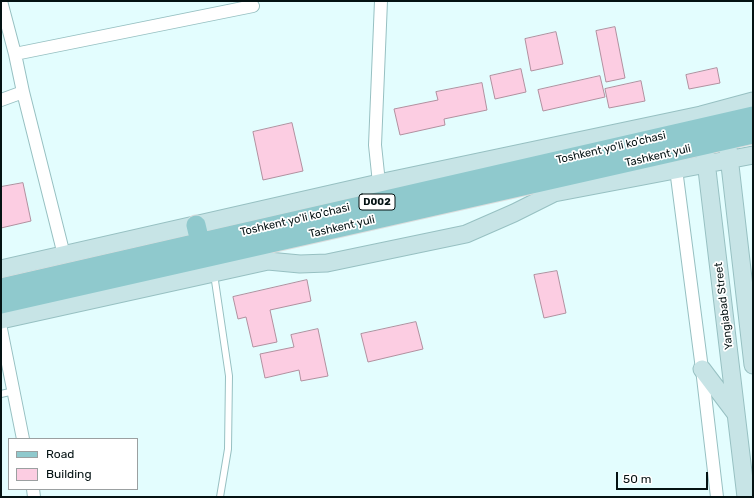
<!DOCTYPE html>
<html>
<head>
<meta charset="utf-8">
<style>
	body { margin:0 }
	#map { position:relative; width:754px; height:498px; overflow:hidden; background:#e3fdfe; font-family:Rubik,sans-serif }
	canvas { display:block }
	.frame { position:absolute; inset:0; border:2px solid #041213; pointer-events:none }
	.legend { position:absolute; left:8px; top:438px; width:130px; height:52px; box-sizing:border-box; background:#fff; border:1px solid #9ba0a1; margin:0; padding:5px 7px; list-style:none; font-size:12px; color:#041213 }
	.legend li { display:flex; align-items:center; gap:8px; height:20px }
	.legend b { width:20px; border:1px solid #9ba0a1 }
	.scale { position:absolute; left:616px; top:472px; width:92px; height:18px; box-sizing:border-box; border:2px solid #041213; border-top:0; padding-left:5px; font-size:12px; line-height:14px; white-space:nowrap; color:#041213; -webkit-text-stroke:3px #fff; paint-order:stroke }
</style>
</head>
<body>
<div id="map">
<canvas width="754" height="498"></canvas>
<div class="frame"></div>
<ul class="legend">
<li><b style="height:5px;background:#8fc9cd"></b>Road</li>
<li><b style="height:11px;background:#fccde2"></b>Building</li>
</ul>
<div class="scale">50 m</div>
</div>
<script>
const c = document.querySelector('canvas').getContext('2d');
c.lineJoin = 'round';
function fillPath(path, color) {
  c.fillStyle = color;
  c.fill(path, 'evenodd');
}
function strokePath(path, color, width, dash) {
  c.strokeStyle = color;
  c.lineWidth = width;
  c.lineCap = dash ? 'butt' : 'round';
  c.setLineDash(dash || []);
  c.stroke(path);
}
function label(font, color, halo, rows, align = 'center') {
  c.font = font + ' Rubik,sans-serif';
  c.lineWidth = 3.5;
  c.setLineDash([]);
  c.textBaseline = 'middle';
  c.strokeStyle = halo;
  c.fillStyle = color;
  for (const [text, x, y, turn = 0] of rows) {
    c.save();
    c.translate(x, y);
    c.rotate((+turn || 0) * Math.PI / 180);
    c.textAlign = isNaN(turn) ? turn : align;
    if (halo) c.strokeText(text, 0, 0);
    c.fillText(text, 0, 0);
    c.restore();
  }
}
const building = new Path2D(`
	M615 27 625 78 606 82 596 31Z
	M556 32 563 64 531 71 525 39Z
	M717 68 720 83 689 89 686 75Z
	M521 69 526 92 495 99 490 76Z
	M600 76 605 97 543 111 538 90Z
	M641 81 645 101 609 108 605 89Z
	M482 83 487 110 444 119 445 125 400 135 394 109 438 100 436 92Z
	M292 123 303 171 263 180 253 132Z
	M23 183 31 221 1 228V187Z
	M557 271 566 313 544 318 534 275Z
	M307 280 311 301 270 310 277 342 253 347 246 317 238 319 233 297Z
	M416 322 423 349 368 362 361 334Z
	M318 329 328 376 301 381 299 370 265 378 260 354 294 347 291 335Z`);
const lane = new Path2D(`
	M214 274 229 376 228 449 220 497
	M1 394 14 391`);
const street = new Path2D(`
	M1 1 15 54 23 92 64 255
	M15 54 253 6
	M1 100 23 92
	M676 169 702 369 717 497
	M379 183 375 145 381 1
	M1 329 23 439
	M33 489 34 497`);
const secondary = new Path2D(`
	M728 148 753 365
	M705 153 746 497
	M1 269 379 183 701 115 753 101
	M1 320 268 261 300 264 327 263 466 234 514 213 554 193 753 155
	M702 369 736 414`);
const primary = new Path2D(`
	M196 225 200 242
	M1 288 753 116
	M1 304 753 134`);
const shields = [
	[377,202,36]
];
const shieldNames = [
	["D002",377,202]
];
const streetNames = [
	["Toshkent yo'li ko'chasi",611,148,-13],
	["Tashkent yuli",658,156,-13],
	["Toshkent yo'li ko'chasi",295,220,-13],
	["Tashkent yuli",342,227,-13],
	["Yangiabad Street",724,306,-97]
];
fillPath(building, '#fccde2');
strokePath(building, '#b1909f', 1);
strokePath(lane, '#97c0c2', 8);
strokePath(street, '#97c0c2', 14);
strokePath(secondary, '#97c0c2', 19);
strokePath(primary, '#dcdede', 21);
strokePath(lane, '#fff', 6);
strokePath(street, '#fff', 12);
strokePath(secondary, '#c7e4e6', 17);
strokePath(primary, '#8fc9cd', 19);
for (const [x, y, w] of shields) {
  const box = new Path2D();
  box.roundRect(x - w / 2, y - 8, w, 16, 3);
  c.fillStyle = '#fff';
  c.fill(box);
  strokePath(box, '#041213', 1);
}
label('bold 10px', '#041213', null, shieldNames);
label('11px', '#041213', '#fff', streetNames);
</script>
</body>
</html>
